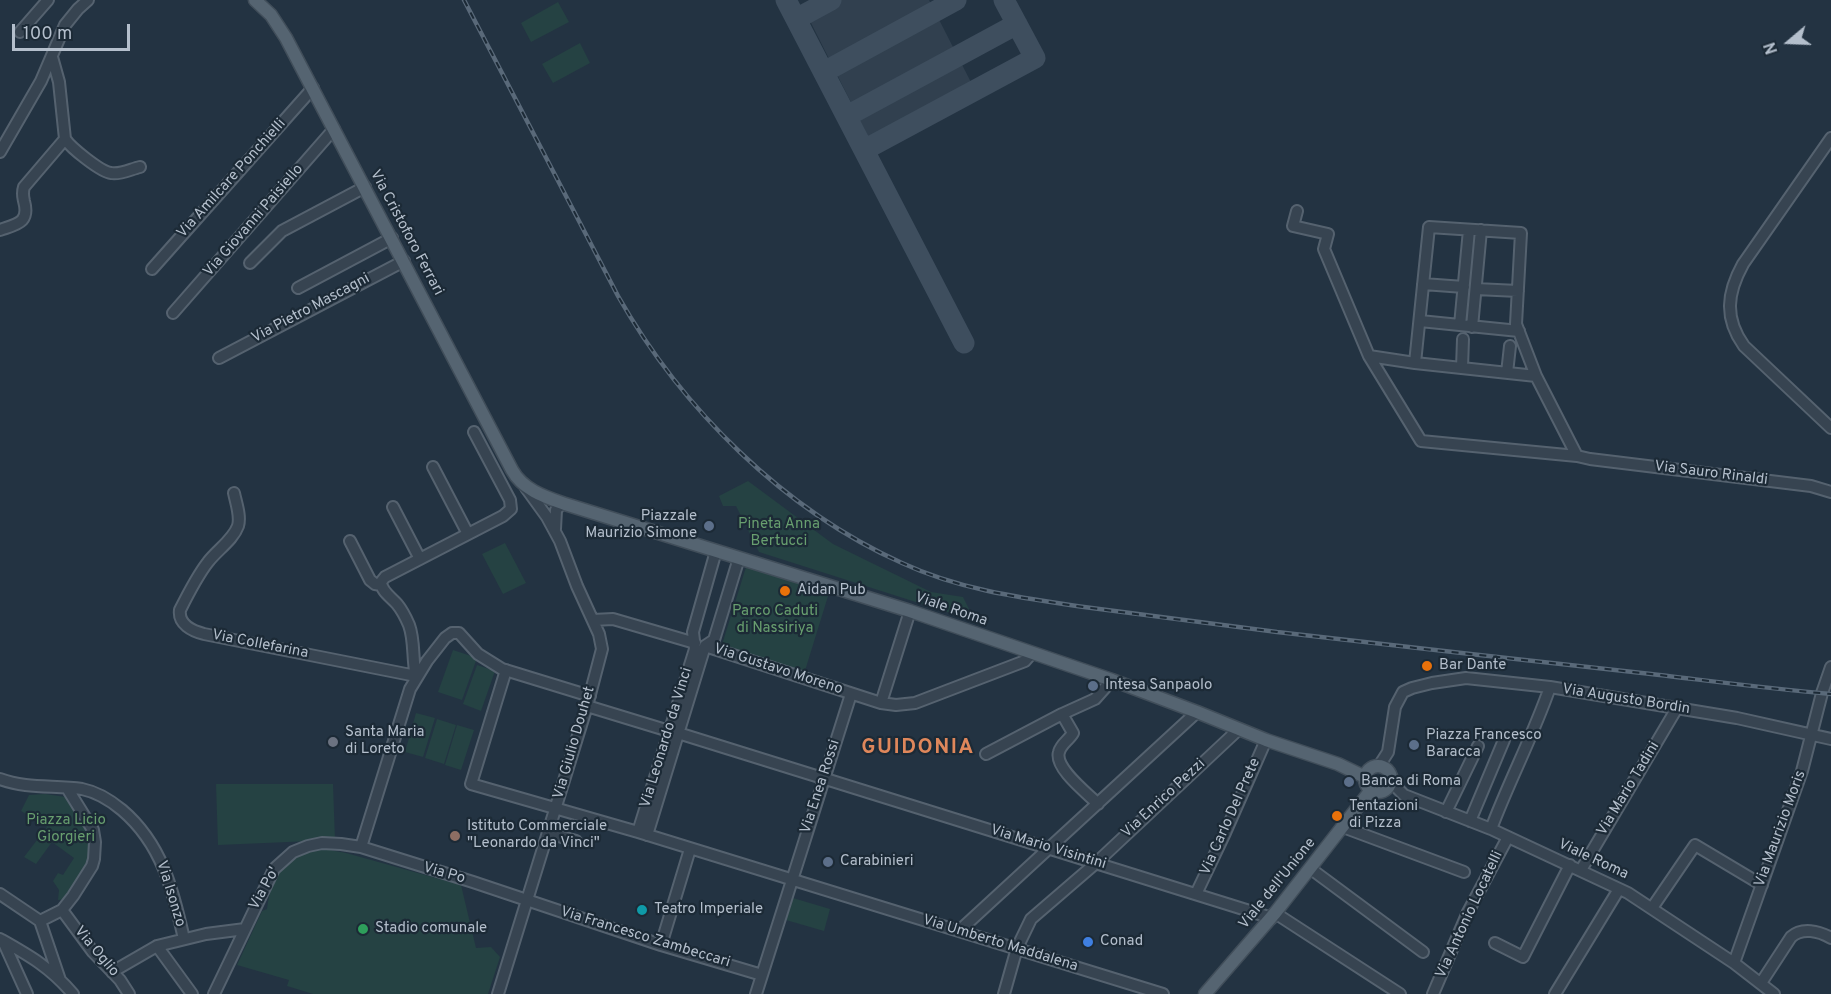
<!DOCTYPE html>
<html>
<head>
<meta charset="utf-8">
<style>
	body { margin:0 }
	#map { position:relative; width:1831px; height:994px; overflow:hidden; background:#233342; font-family:Overpass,sans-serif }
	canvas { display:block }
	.north { position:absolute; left:1759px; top:12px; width:60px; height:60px; -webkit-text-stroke:4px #1c2a36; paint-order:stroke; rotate:251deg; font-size:16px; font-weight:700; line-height:24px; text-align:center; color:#b4bfcc }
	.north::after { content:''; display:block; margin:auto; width:21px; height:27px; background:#b4bfcc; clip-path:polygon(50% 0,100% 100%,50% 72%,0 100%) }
	.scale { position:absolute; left:12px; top:24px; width:118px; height:27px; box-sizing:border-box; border:3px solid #b4bfcc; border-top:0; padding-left:8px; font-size:18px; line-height:21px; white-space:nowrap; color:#b4bfcc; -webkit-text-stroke:4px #1c2a36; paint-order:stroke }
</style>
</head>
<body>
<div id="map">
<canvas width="1831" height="994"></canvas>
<div class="north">N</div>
<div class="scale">100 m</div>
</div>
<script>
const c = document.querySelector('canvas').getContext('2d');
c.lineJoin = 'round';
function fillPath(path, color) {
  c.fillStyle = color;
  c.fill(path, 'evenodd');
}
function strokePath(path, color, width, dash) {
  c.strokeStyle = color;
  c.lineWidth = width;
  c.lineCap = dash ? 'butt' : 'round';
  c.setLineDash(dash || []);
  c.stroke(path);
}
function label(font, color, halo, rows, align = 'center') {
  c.font = font + ' Overpass,sans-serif';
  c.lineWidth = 4.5;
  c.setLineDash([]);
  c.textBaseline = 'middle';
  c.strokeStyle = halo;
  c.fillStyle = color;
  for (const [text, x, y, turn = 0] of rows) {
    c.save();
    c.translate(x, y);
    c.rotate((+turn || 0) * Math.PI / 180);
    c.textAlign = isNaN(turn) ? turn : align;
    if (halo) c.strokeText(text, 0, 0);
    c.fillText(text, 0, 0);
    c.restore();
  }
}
const airport = new Path2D(`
	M817 0H929L979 98 876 152 803 7Z`);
const green = new Path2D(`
	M558 2 569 22 531 42 521 23Z
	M580 43 590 63 553 83 542 64Z
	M748 481 833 544 931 592 963 597 971 613 969 619 759 552 736 506H723L719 496Z
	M505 543 526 583 503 594 482 554Z
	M746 567 829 593 804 674 721 648Z
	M453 650 477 658 462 700 438 692Z
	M477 665 495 671 481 711 463 704Z
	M416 713 435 718 423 757 405 752Z
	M437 719 456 725 444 764 425 758Z
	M457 725 474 730 461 770 445 765Z
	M216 784H333L335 840 218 845Z
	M45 794 66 797 71 802 89 832 91 842 90 859 67 899 58 900 59 890 53 881 58 873 63 875 74 858 52 842 36 864 24 857 47 827 21 811 29 795Z
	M315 849 330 850 346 853 461 885 476 948 491 947 500 957 488 994H313L287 986 289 980 237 965 262 911 267 909C272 874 281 862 315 849Z
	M793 898 830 909 824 931 786 920Z`);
const taxiway = new Path2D(`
	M786 0 964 343
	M796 19 831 0
	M824 72 956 0
	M847 116 1017 24
	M864 150 1035 58 1004 0`);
const minor = new Path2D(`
	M20 32 48 0
	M52 57 59 82 65 139C71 148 101 172 111 173 120 175 131 169 140 167
	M1831 138 1743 264C1727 293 1724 318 1744 346L1831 428
	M0 152 41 81 65 25 78 9 88 0
	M1297 211 1293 226 1328 234 1324 249 1369 356
	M0 230C17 224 30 223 24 201 23 196 22 193 24 187L65 139
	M250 263 282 231 365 187
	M152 269 313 88
	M1423 284 1464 287
	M298 288 392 238
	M1476 289 1518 291
	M173 313 334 129
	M1420 321 1519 331
	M1460 325 1469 230
	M1472 327 1481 230
	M219 358 404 261
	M1415 363 1536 376
	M1462 368 1463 339
	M1507 373 1510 346
	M1577 456 1421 441 1369 356 1415 363 1429 227 1521 233 1516 324 1536 376 1577 456 1590 459 1811 486 1831 492
	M433 467 468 534
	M234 493C236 503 241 516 238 526 233 540 217 550 208 562 197 576 188 594 180 610 178 624 192 631 204 634L416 676C412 660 415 641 409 625 406 618 402 610 397 604 391 597 381 591 381 582L385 577 503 516 511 509 510 500 474 432
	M393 507 420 559
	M555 529 556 510 562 503
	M350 541 370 580 375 584 381 585
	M593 620 613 619 695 643
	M705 646 881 703 896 705 915 703 1025 661 1032 653
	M705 646 714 640 739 558
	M506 670 471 784 638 832 1163 994
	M881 703 910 611
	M587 706 669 731
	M1062 714 1073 733C1069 740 1061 744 1059 752 1054 768 1087 793 1098 804
	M678 733 1272 918
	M986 754 1062 714 1095 699 1112 680
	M1379 766 1388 752 1395 707 1403 692 1412 688 1432 683 1466 678 1550 687 1604 696 1737 718 1831 739
	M1390 774 1398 789 1404 795 1491 829 1628 893 1734 963 1774 994
	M0 779C26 789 55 785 82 789 97 792 110 800 122 810 162 844 173 890 184 939
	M1446 812 1478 746
	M1470 821 1504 740
	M1343 827 1464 872
	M1491 829C1509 781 1533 736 1550 687
	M638 832 695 649 693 632 716 551
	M548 833 576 841
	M647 835 705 646
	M361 847 410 689 427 661 445 638 452 633H459L478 654 502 669 590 696
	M1311 869 1423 952
	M1581 870 1677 708
	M0 894 40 921
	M1196 894 1225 833 1266 740
	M1652 908 1695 845 1762 885
	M62 910 93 952 120 980 129 994
	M1275 913 1400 994
	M959 931 1197 712
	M0 939C30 956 50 967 73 994
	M2 942 3 941 27 994
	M1495 943 1523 957 1570 865
	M661 945 690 849
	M157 946 192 994
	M1734 963 1802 771 1822 693 1831 667
	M112 972 157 946 206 934 245 929
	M60 980 40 921 62 910 73 896 92 866 94 859 95 842 93 830 67 788
	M1761 983 1791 937C1802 927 1819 931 1831 938
	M214 994 274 869 293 852 308 846 322 843 341 844 361 847 473 882 661 945 762 975
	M498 994 587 706 602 649 599 634 577 586 560 541 547 517 526 488
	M756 994 851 694
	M1004 994 1017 948 1031 919 1096 863 1239 729
	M1433 994 1468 912 1508 837
	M1555 994 1619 889`);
const major = new Path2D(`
	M255 0 271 15 286 38 512 470C523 490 545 497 565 504L910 611 1112 680 1197 712 1266 740 1338 764 1365 777
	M1365 779a13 13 0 1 1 26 0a13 13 0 1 1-26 0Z
	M1205 994 1275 913 1371 790`);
const rail = new Path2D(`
	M464 0 618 296C682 409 784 510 902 563 960 590 1022 598 1084 607 1149 616 1213 624 1277 632 1402 647 1526 660 1651 674 1711 681 1771 689 1831 694`);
const markers = [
	[709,526,6,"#5c6f8a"],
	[785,591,6,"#e8710a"],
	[1427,666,6,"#e8710a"],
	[1093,686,6,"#5c6f8a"],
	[333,742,6,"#6b7280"],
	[1414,745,6,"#5c6f8a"],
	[1349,782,6,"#5c6f8a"],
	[1337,816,6,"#e8710a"],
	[455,836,6,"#8d6e63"],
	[828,862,6,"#5c6f8a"],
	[642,910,6,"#0f9aa8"],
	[363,929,6,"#2e9e5b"],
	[1088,942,6,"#3f7fe0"]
];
const streetNames = [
	["Via Amilcare Ponchielli",232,179,-48],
	["Via Giovanni Paisiello",254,221,-49],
	["Via Cristoforo Ferrari",406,233,62],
	["Via Pietro Mascagni",311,309,-28],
	["Via Sauro Rinaldi",1711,474,7],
	["Viale Roma",951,610,19],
	["Via Collefarina",260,645,11],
	["Via Gustavo Moreno",778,670,18],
	["Via Augusto Bordin",1626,700,9],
	["Via Leonardo da Vinci",667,738,-73],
	["Via Giulio Douhet",575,743,-74],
	["Via Enea Rossi",821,787,-72],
	["Via Mario Tadini",1629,789,-59],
	["Via Enrico Pezzi",1164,799,-43],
	["Via Carlo Del Prete",1231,817,-66],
	["Via Maurizio Moris",1781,829,-70],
	["Via Mario Visintini",1048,848,17],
	["Viale Roma",1593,860,25],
	["Via Po",444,874,16],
	["Viale dell'Unione",1278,884,-51],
	["Via Po'",265,889,-61],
	["Via Isonzo",170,894,73],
	["Via Antonio Locatelli",1470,915,-65],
	["Via Francesco Zambeccari",645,938,17],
	["Via Umberto Maddalena",1000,944,17],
	["Via Oglio",96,952,50]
];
const poiNames = [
	["Piazzale",697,517,"right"],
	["Maurizio Simone",697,534,"right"],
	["Aidan Pub",797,591],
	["Bar Dante",1439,666],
	["Intesa Sanpaolo",1105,686],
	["Santa Maria",345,733],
	["di Loreto",345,750],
	["Piazza Francesco",1426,736],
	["Baracca",1426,753],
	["Banca di Roma",1361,782],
	["Tentazioni",1349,807],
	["di Pizza",1349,824],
	["Istituto Commerciale",467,827],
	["\"Leonardo da Vinci\"",467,844],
	["Carabinieri",840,862],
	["Teatro Imperiale",654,910],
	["Stadio comunale",375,929],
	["Conad",1100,942]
];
const parkNames = [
	["Pineta Anna",779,525],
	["Bertucci",779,542],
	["Parco Caduti",775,612],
	["di Nassiriya",775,629],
	["Piazza Licio",66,821],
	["Giorgieri",66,838]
];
const districtNames = [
	["GUIDONIA",918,749]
];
fillPath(airport, '#31404f');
fillPath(green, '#254243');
strokePath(taxiway, '#3e4e5e', 21);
strokePath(minor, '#55626f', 14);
strokePath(major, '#414e5a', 15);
strokePath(minor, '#374451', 10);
strokePath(major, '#556471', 12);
strokePath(rail, '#596979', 4.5);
strokePath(rail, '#1c2a36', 2, [7]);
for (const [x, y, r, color] of markers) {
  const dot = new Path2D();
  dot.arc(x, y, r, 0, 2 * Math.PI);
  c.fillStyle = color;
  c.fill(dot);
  strokePath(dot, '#1c2a36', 2);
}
label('15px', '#b4bfcc', '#1c2a36', streetNames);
label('15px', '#b4bfcc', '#1c2a36', poiNames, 'left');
label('15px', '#689f6f', '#1c2a36', parkNames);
c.letterSpacing = '1.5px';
label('bold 21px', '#df875b', '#1c2a36', districtNames);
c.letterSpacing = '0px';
</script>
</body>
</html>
